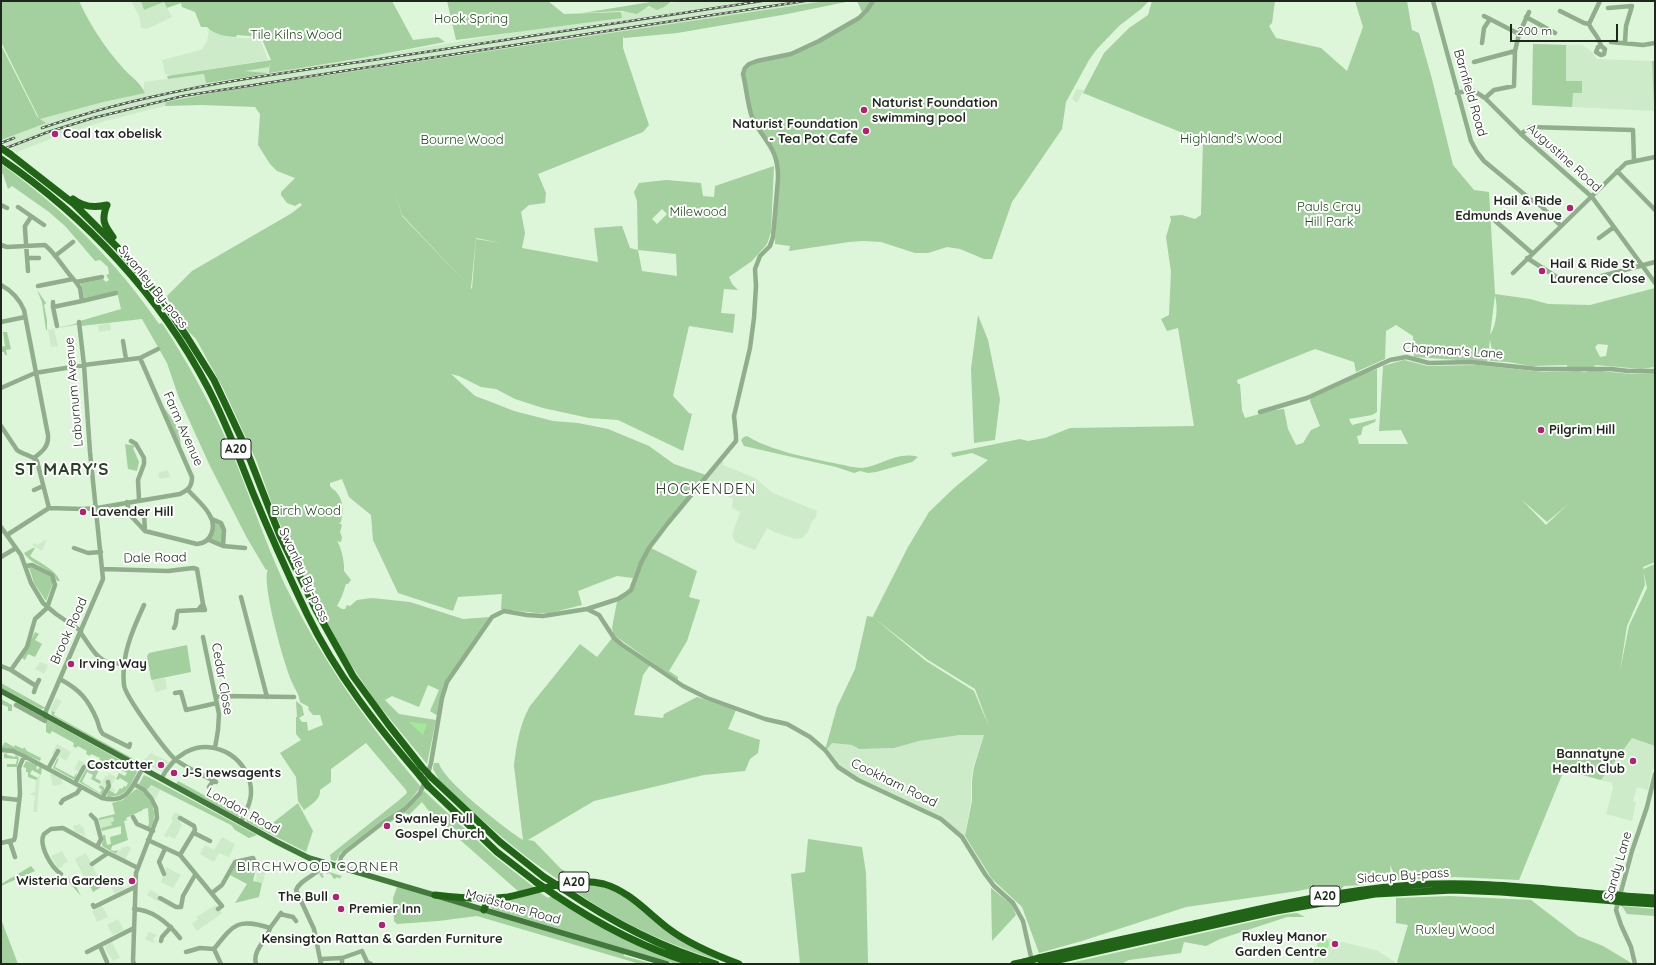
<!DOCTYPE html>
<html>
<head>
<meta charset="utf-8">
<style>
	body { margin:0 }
	#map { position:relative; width:1656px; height:965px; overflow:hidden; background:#ddf5d9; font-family:Quicksand,sans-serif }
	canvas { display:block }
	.frame { position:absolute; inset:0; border:2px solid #1e271c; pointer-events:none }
	.scale { position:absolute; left:1510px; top:24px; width:108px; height:18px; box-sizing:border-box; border:2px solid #1e271c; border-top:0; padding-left:5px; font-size:12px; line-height:14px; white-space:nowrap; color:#1e271c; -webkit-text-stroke:3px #fff; paint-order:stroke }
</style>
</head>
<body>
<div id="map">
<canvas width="1656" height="965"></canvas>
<div class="frame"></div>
<div class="scale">200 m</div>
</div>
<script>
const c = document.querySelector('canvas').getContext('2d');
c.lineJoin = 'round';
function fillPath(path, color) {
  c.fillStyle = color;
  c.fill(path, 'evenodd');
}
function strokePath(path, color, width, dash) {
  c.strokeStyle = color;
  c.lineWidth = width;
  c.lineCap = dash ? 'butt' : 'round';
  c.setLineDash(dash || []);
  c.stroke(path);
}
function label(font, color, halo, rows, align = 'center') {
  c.font = font + ' Quicksand,sans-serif';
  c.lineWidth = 4;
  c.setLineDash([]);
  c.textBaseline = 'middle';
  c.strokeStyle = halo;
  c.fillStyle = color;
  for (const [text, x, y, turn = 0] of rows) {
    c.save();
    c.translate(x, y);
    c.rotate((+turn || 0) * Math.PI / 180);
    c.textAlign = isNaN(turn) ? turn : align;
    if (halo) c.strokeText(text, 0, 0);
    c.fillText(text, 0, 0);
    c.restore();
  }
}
const built = new Path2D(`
	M131 1H141L144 10 164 2 172 17 147 29 141 28 139 16Z
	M682 1H851L677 33 624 38 597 43 569 44 501 50 449 60 165 106 105 121 58 136 17 152 1 141V132L40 119 144 90V82L275 65 367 57 575 22Z
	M209 29 227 37 260 39 268 60 173 75 165 74 162 60 201 50 207 42Z
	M1533 44 1582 45 1590 50 1597 59 1652 61 1655 111 1532 105Z
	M1076 89 1084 90 1077 103 1072 99Z
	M110 323 111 330 99 332 98 325Z
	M54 329 58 346 51 347 48 330Z
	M723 460V465L755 478 773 493 817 511 816 517 812 521 808 532 802 538 796 539 774 532 767 528 755 550 735 542 732 535 740 512 732 508 733 499 723 494 722 496 702 484Z
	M168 470 170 477 160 479 158 473Z
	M45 540 46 541 42 551 32 545 35 543 37 545Z
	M40 662 48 665 44 674 35 669Z
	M165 678 167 689 156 692 152 680Z
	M56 698 62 701 55 712 50 710Z
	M961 735H984L973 767 971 781V801L964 840 941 818 858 779 838 767 826 750 832 743 852 745 859 749 894 748 919 741Z
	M1632 738 1655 746V765L1652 771 1648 790 1637 787 1633 801 1636 802 1632 821 1606 814 1613 788 1612 783 1601 780Z
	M57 744 71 752 66 761 52 753Z
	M151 753 170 762 162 772 142 762Z
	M79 760 88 765 83 774 74 769Z
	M109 773 116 777 110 787 115 790 114 792 101 784 106 775 108 776Z
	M40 774 37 812H33L35 796 30 795V794L35 792 36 780Z
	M50 774H53L61 778 62 784 53 786Z
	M150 785 160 790 155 800 147 790Z
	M175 812 181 815 179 821 182 825 175 839 168 836 167 838 164 836 173 820 171 819Z
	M113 817 114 821 111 822 112 825 101 828 99 820Z
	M80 824 81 827 83 826 85 835 83 836 82 834 75 832 73 826Z
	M222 837 235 844 229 857 219 853 214 862 200 854 205 845 214 850Z
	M128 846 131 848 125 860 116 855 118 851 122 850 121 848Z
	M62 851 68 862 63 864 62 867 58 868 51 856Z
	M86 853 100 881 89 887 75 859Z
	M259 865 266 869 263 883 255 881Z
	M166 867 181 875 173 888 161 882Z
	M120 879 125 889 115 894 110 885Z
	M150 890 158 894 159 902 147 895Z
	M216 905 222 913 197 931 192 924 198 919 196 917Z
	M102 906 108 917 97 922 92 911Z
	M118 919 124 930 113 935 107 925Z
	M149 932 157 935 153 939 155 944 145 939Z
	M1323 937 1378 951 1398 964H1312Z
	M112 942 120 958 113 961 105 949 106 945Z`);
const green = new Path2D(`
	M1 1H79C90 25 105 48 123 68 130 76 141 83 145 93L103 102 40 119 46 123 1 140V45L37 116 39 118 1 42Z
	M141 1H392L413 40 438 37 445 42 367 57 269 73 270 63 269 67 244 71 267 73 266 74 206 83 204 74 168 79 167 76 271 60 261 37 237 35 236 37C227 37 213 34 207 27H201L195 12 182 7 181 3 167 8 164 2 144 10Z
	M447 1H548L564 14 621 12 622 18 456 40Z
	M657 1H672L664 7 657 10 649 6 637 14 622 11 582 13Z
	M826 1H851L782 15 677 33 624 38 623 36V48L649 125 643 132 538 174 546 193 545 203 529 205 521 212 525 233 522 248 598 262 594 228 622 226 630 248 638 250 637 201 634 192 639 183 666 180 701 183 703 196 714 197 715 186 774 166 771 232 767 244 752 261 729 277 732 284 738 290 724 289 721 313 735 314 733 333 689 326 673 396 689 413 692 414 683 451 618 420 589 418 543 408 515 399 496 389 481 387 459 376 451 374 475 396 486 400 514 411 553 421 578 423 608 429 649 446 674 464 706 475C681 506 646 541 633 578L617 576 578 591 582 605 550 613H537L501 609 502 594 458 597 453 611 398 593 373 540 371 515 349 497 342 479 330 483V486C332 489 335 490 337 493 344 501 343 513 341 522L339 523 342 525 340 532 342 537 341 542 337 541C341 546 345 564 344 571L351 580 348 584H346L342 596 337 606 342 609H345L347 605 350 606 357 600 372 598 410 602 463 619 490 617 446 681 438 716 430 711 439 690 428 685 419 707 392 696 385 700 399 714 436 720 427 764 376 702 339 647 310 593 274 510 257 462 224 390 196 339 189 332 166 297 192 271 292 213 302 205 300 203 295 206 287 203 281 195V192L295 178 277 171 270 164 258 145 260 114 255 107 202 105 165 106 166 102 234 89ZM395 191 402 215 471 288 476 238 501 243 476 239 472 289 402 216ZM662 209 667 214 657 224 652 219ZM638 250 676 254 677 276 642 271Z
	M857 1H872L863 14Z
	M873 1C885 1 896 2 909 1H1149L1141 9 1119 26 1097 49 1089 60 1066 102 1062 129 1012 202 992 259H984L960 249 947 247 928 253H915L881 242 863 241 849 242 789 251 790 246 775 244 778 161 752 116 744 75 749 64 783 57 853 22Z
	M1152 1H1275L1272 23 1269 26 1276 38 1321 48 1347 71 1363 27 1355 1H1407L1412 30 1419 33 1432 79 1453 165 1474 190 1489 192 1495 294 1530 299 1548 304 1590 305 1655 288V367L1641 369 1596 365 1593 367 1567 368V365L1531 366 1508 362 1490 361 1492 350 1490 340 1487 362 1414 357 1413 336 1396 325 1386 331 1385 359 1356 372 1354 362 1315 349 1237 380 1238 384H1240L1242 410 1245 418 1274 410 1284 409 1288 429 1296 445 1303 443 1311 430 1320 426 1310 401 1311 397 1354 377 1377 369V412L1372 415 1349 419 1352 425 1376 419 1375 422 1363 427 1361 435 1357 436 1359 444H1408L1401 430 1379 431 1383 366 1404 360 1428 366 1478 365 1543 372 1579 371 1585 372 1592 370 1630 374 1655 373V562L1643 567 1645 585 1627 626 1620 671 1629 626 1647 588 1643 569 1655 564V746L1632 738 1601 780 1564 770 1519 880 1455 877 1397 880 1390 865 1391 882 1383 881 1374 884 1364 883 1363 885 1344 886 1340 890 1313 893 1312 890 1316 887 1298 891 1186 907 1082 941 1039 953 1022 907 992 879 965 836 972 801V781L974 767 984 735H960L919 741 894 748 859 749 852 745 832 743 828 748 825 750 837 707 855 669 867 616 873 617V616L908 547 929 512 954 488 988 460 972 453 953 457 951 453 1020 439 1028 441 1045 438 1070 428 1194 426 1178 328 1167 331 1161 319 1169 315 1171 272 1166 237 1171 220 1170 216 1182 215 1195 219 1201 215 1203 141 1083 93 1104 53 1129 28 1148 15ZM1495 295C1498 308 1497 324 1490 335ZM1598 344 1608 345 1606 356 1600 357 1595 347ZM1521 499 1547 522 1568 504 1546 525ZM874 618 928 660 975 689 990 729 974 691 926 661Z
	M1533 44 1566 45V81H1582V93H1573L1572 107 1532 105Z
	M1652 61H1655L1654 103Z
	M1 164C62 208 117 262 159 324L162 323C188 363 211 404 230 448 249 493 264 540 285 585 323 662 366 722 421 787L404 807 381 821 340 853 336 861 331 860 330 855 398 801 407 793 406 790 366 743 331 769V782L320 790C321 799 311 805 304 810L298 801 296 777 280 753 301 740 296 734V717H297L296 701 302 706 304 715 299 718 302 722H307L308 731 323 725 320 715H313L308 709 309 707 300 702C299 693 295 690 292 682 284 664 261 583 268 569L266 570 247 538 210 466 179 398 167 363 142 319 81 326 80 324 46 330 42 302 37 290 46 303 44 305 47 320V330L75 324 80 321 121 309 117 292 84 298 82 287 80 282 83 283 103 279 106 282 109 280 106 275 109 274 108 267 100 260 95 261 66 227 49 212 12 186 8 189 3 174H1Z
	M978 315 988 340 1000 399 995 440 974 443 971 369Z
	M3 332H7L11 349 6 350 7 355H5L4 352H1V347L5 346Z
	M163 407C176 422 180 430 181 449Z
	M747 436C771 451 810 458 838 464 845 465 854 468 862 468 882 466 896 451 918 457L912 462 876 472 868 473 860 471 854 473 836 467 744 446 741 440 744 437Z
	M125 444 136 446 133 448 139 462 137 471 128 469Z
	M212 520C226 526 224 531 222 545L210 540Z
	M33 548H35L30 556C40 563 56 570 60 581H57C51 567 32 566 24 553Z
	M651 548 697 571 689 597 700 600 687 641 669 671 678 677V681L614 635 612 628 617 602 627 595 641 564Z
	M32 566 51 577 53 583 46 601 34 583 29 567Z
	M35 632 39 634 35 640 42 644 35 657 28 654 25 660 22 658Z
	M613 637 651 664 643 675 634 715 663 718 664 714 697 697 736 710 728 729 760 740 758 753 750 759 745 771 704 775 594 801 528 840 534 841 561 869 565 871 564 877 559 880C515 851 477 816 439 780L433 769 434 763H439C442 780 507 830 523 840L514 766C516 746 520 723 530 706L580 644 597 657Z
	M187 645 191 672 152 680 151 679 147 656 149 653Z
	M1 683 46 708 41 709 1 688Z
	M1 699 12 705V711H8V707L1 704Z
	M51 711 55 712 54 715 141 763H137L52 715Z
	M48 720 136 769 137 772C129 788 127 796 108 797L107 795 109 790 116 794 120 788 122 789 124 786 126 787 128 783 120 778 118 780 116 779 119 773 125 776 127 773 104 761 103 763 99 761 100 758 91 754 90 756 86 754 87 751 78 746 76 748 73 746 74 743 52 731 50 734 46 732V722Z
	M5 742 14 747 15 745 23 749 24 747 27 751 41 758 40 761 16 750 1 748Z
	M7 753V755L15 757 16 755 19 758 17 767H7V764H16L17 759 4 758V754Z
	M59 758 55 767 74 777 77 772 75 779H73L53 768 57 759Z
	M26 761 38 765 36 768 38 770 40 766 42 767 41 775 32 770 30 774 38 778 36 780 28 777V772H26V768L23 767Z
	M90 762 100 768 95 778 101 781 100 784 91 779 93 775 87 772 82 782 100 793 102 790 99 787 100 785 104 787V790L101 794 79 782Z
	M144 775 160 783 257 835 249 838 235 830 231 825 151 785 147 790 139 784Z
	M178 781 241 815 238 818 176 784Z
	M136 789C151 793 159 814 151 827H147L149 824 148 808 143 809V810L126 818 127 820 124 821 128 840 112 846 111 850 114 851 118 850 116 854 102 846 103 835H105L107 845 111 844 110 837 121 834V826L102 831 101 828 112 825 111 822 114 821 113 817 99 820V818L115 814 112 803 123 800Z
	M424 791 494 856 535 888 519 892 432 815 422 802 409 815 405 813 389 823 388 821 406 811Z
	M298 803 313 831 306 852 247 822 246 819 265 829Z
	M808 839 862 847 866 873 868 964H800L791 874 805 872Z
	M246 862 253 864 256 869 253 881 262 883 259 897 235 903 247 884 230 875 235 866Z
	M31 866 35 871 1 886V884Z
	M324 871H326L342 876 339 879 338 877 334 879 330 873 327 874 326 872 322 874 324 877 322 878 319 874Z
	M68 876 72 882H74L81 896 66 879Z
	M100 881 103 886 93 892 90 886Z
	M587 884 604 887 620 893 649 916 731 964C671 947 617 922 566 885Z
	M397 887 624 953V956L653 964H640L477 916 438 921 397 924 394 921 393 898Z
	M991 888 1012 905 1016 915 992 941Z
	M539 892 548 898 551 896C593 925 638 949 687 964H676L492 909 489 905 492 901Z
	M1450 896 1531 900 1578 936 1603 946 1633 964H1400L1397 962 1408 925 1396 923V898Z
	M1622 906 1655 909V916L1627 914Z
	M1297 913 1305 917H1287L1220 939 1206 946 1184 942 1181 953 1129 960 1121 964H1066L1286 914Z
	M1 919 18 964H1Z`);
const water = new Path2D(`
	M409 722 427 724 423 735Z
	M1319 939 1328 940 1329 945 1326 951 1319 952 1317 945Z`);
const minor = new Path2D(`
	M1433 1 1471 141 1477 152 1484 161 1530 199 1542 207 1561 226
	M1600 1 1589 24C1592 32 1599 36 1601 46L1605 49 1604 54 1601 55 1596 52 1598 47 1601 46
	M1608 8 1632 6 1626 26 1625 42
	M1560 11 1584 23 1589 24
	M1484 16 1519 34
	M1526 17 1555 33
	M1611 42 1643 45 1655 43
	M1482 43 1484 28 1490 19
	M1474 62 1515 51
	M1457 93 1467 91H1474L1485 98 1521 134 1592 197 1655 283
	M1485 98 1494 90 1514 86 1515 51 1519 34 1529 12
	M1521 134 1530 127 1633 130 1634 161
	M1617 171 1655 210
	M1 205 7 208
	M18 207 44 225
	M1493 219 1532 253
	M1599 238 1614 227
	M1 245 7 247 45 245C57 255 65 271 76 282L102 277
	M55 256 73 242
	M27 258H39
	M1527 258 1563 281 1598 277 1655 262
	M28 271 25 229V226L31 217
	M1513 273 1626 163 1655 157
	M76 282 80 288 82 301 116 293
	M1 285C12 291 19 298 24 310L48 435C49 446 43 451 34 458
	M38 286 73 279
	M53 302V307L82 301
	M53 307 57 326
	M1 322 25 317
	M123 341 126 359
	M1 388 35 373 84 365 140 358 158 349
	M1260 412 1307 398 1390 360 1406 357 1429 363 1471 362 1538 369H1611L1628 371H1655
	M1 426 17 450C23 455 32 455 37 461L49 508
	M131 441 136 444 144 458V464L138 480 139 500
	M34 490 43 486
	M127 502 130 515 145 531
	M144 514 145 531 197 544C212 543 217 526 209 514 204 505 195 498 188 490
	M212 519 221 523 224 530 223 546 245 548
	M1 527 21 555 31 583 43 603 56 614 81 631
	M7 535 49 508 83 509 97 508 180 494C188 490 192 487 192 477L140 358
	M209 540 223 546
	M74 548 88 553 101 552
	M1 557 16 548
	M103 569 168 571 193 568 197 569 203 604 198 610 178 611C175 616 178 622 174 628
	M241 597 267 697
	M144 605C132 631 121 656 124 685 125 696 166 752 176 760 188 769 204 775 216 782
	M587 609 599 615 614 638 621 644 683 686 707 698 765 719 787 724 810 737 825 750 838 767 858 780 941 819 962 837 985 874 994 886 1013 903 1023 921 1031 957
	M198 610H205L203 604
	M80 632C88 642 97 661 110 663
	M203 637 219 714 218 730 215 748
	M112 663 124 664
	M1 666 11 670 36 686 39 680
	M11 670 27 647 35 619 47 608 55 585 52 575 32 565 26 566
	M60 679C80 690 88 699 97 720 99 725 99 730 103 734L129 747 130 744
	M34 692 36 686
	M175 693 181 692 186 710 217 703
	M216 697 223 696 294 697
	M16 705 45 721 46 711 103 579 90 452 84 365 79 322
	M1 750 13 751 24 756 102 798C127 804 132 788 142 769
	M48 769 58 751
	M161 779C167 768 175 758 186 752 216 736 252 761 251 793 251 804 245 813 241 822
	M75 783 84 767
	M134 784 144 790 151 798 156 808 157 818 136 873 133 961 134 964
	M209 787 213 781
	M1 798 19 800
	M102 798 109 786 108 782
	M61 803 63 800 77 793 81 787
	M91 815 96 820 101 839 97 847
	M133 817 137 824 153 831
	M194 833 210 841
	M148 840 180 855 222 906 218 909
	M10 842 15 857
	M1 843 14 840 15 837 20 794 19 768 24 756
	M180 855 195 830 194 826 180 818
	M92 864 108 853
	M339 867 341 857 345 852 381 824 405 809 420 793 427 777 431 763 442 698 447 682 492 617 504 611 527 615 543 616 587 609 618 599 626 594 631 590 641 563 649 548 668 523 736 441V436L734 416 750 348 754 318 756 286 755 269 760 256 770 246 773 237 778 179C779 147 763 141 752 117 748 107 746 86 743 74L745 68 749 64 757 61 791 54 819 41 859 18 867 10 873 1
	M316 871 317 861
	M61 874C51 867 38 845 44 834L51 829 63 828 108 853 138 868
	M164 874 159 862 165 849
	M212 893 222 885 235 862 253 858 258 869
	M160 898 176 907H181L183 896 195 875
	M93 905 94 907 135 887
	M134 909C153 910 169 924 180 938
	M280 914 293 917 296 921
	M270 928 281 913
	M161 941 162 937 171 927
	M100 946 107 962
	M214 949 221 964
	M87 952 134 928
	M186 952 200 948 214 949C234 924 237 918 270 928 267 941 252 950 256 964
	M321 959 342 958 362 951 367 962 371 964
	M321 964 314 929 296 890C301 878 319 875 325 863
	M342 964V958
	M1635 964 1631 947 1621 925 1616 910 1632 851 1647 807 1655 774`);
const major = new Path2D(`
	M1 691 277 842 309 858 667 964`);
const highway = new Path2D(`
	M10 154 74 204 118 248 163 301 187 337 214 380 244 444 280 536 316 610 353 676 388 724 421 766
	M1 159C86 217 160 296 208 388 226 422 239 458 253 493 270 534 288 574 307 614 336 674 377 726 420 776
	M73 199C83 207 95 208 107 205
	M107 205C101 220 104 225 113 237
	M432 778 500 842 544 877
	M428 786 497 852 536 882
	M565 890C612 922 661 948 716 964
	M435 895C460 898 484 900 508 897 540 891 571 876 604 884 629 891 648 913 669 929 689 944 715 955 739 964
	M555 895C598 924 645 949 696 964
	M1624 896 1655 898
	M1622 902 1655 904
	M484 910 486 904 492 899
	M1039 958C1089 946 1139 936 1189 925 1263 908 1337 890 1412 885 1480 880 1549 890 1617 895
	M1014 964 1024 962
	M1041 964 1276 911 1375 894 1453 890 1501 892 1615 901`);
const rail = new Path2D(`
	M42 128C149 90 262 76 373 60 503 40 633 20 762 1
	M1 143 14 138
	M1 150 48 132 93 118 183 96 337 72 805 1`);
const highwayBridge = new Path2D(`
	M1 148 10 154
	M421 766 432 778
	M420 776 428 786
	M544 877 565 890
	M536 882 555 895
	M1617 895 1624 896
	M1615 901 1622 902
	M1024 962 1039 958`);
const markers = [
	[864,110,4,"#aa2670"],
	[866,131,4,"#aa2670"],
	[55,134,4,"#aa2670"],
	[1570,208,4,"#aa2670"],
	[1542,271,4,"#aa2670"],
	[1541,430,4,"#aa2670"],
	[83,512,4,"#aa2670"],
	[71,664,4,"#aa2670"],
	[1633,761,4,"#aa2670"],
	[161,765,4,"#aa2670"],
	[174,773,4,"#aa2670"],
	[387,826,4,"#aa2670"],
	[132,881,4,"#aa2670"],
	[336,897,4,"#aa2670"],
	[341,909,4,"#aa2670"],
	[382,925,4,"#aa2670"],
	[1335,944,4,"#aa2670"]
];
const shields = [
	[236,449,30],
	[574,882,30],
	[1325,896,30]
];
const shieldNames = [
	["A20",236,449],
	["A20",574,882],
	["A20",1325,896]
];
const parkNames = [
	["Hook Spring",471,19],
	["Tile Kilns Wood",296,35],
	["Highland's Wood",1231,139],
	["Bourne Wood",462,140],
	["Pauls Cray",1329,207],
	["Hill Park",1329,222],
	["Milewood",698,212],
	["Birch Wood",306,511],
	["Ruxley Wood",1455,930]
];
const streetNames = [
	["Barnfield Road",1470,93,74],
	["Augustine Road",1564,158,42],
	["Swanley By-pass",153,287,51],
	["Chapman's Lane",1453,351,4],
	["Laburnum Avenue",74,392,-95],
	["Farm Avenue",183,429,66],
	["Dale Road",155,558,-1],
	["Swanley By-pass",304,575,65],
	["Brook Road",69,631,-66],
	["Cedar Close",222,679,80],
	["Cookham Road",894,783,26],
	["London Road",243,811,29],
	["Sandy Lane",1618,866,-74],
	["Sidcup By-pass",1403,876,-4],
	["Maidstone Road",513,907,16]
];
const poiNames = [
	["Naturist Foundation",872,103],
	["swimming pool",872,118],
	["Naturist Foundation",858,124,"right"],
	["- Tea Pot Cafe",858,139,"right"],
	["Coal tax obelisk",63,134],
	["Hail & Ride",1562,201,"right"],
	["Edmunds Avenue",1562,216,"right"],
	["Hail & Ride St",1550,264],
	["Laurence Close",1550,279],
	["Pilgrim Hill",1549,430],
	["Lavender Hill",91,512],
	["Irving Way",79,664],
	["Bannatyne",1625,754,"right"],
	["Health Club",1625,769,"right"],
	["Costcutter",153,765,"right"],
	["J-S newsagents",182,773],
	["Swanley Full",395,819],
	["Gospel Church",395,834],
	["Wisteria Gardens",124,881,"right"],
	["The Bull",328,897,"right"],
	["Premier Inn",349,909],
	["Ruxley Manor",1327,937,"right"],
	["Garden Centre",1327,952,"right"],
	["Kensington Rattan & Garden Furniture",382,939,"center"]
];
const neighbourhoodNames = [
	["BIRCHWOOD CORNER",318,867]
];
const quarterNames = [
	["HOCKENDEN",706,489]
];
const districtNames = [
	["ST MARY'S",62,470]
];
fillPath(built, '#cdebc9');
fillPath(green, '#a4cf9e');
fillPath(water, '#a4e99a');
strokePath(minor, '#91ae8c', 4.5);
strokePath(major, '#42783b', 5.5);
strokePath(highway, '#216418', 7);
strokePath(rail, '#525f50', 2.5);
strokePath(rail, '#fff', 1, [3]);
strokePath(highwayBridge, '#216418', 7);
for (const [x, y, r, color] of markers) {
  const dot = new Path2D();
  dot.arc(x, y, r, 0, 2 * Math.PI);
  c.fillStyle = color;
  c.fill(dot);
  strokePath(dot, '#fff', 1.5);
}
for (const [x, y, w] of shields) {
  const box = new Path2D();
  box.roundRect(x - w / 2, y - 10, w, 20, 3);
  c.fillStyle = '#fff';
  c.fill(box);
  strokePath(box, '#1e271c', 1);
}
label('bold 12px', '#1e271c', null, shieldNames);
label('13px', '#1d4a17', '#fff', parkNames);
label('13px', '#1e271c', '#fff', streetNames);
label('bold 13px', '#1e271c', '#fff', poiNames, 'left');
c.letterSpacing = '1px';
label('14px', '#2b3f29', '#fff', neighbourhoodNames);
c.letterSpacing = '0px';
c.letterSpacing = '1px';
label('15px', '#2b3f29', '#fff', quarterNames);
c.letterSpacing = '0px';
c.letterSpacing = '1px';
label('bold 17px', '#2b3f29', '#fff', districtNames);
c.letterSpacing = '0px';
</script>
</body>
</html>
